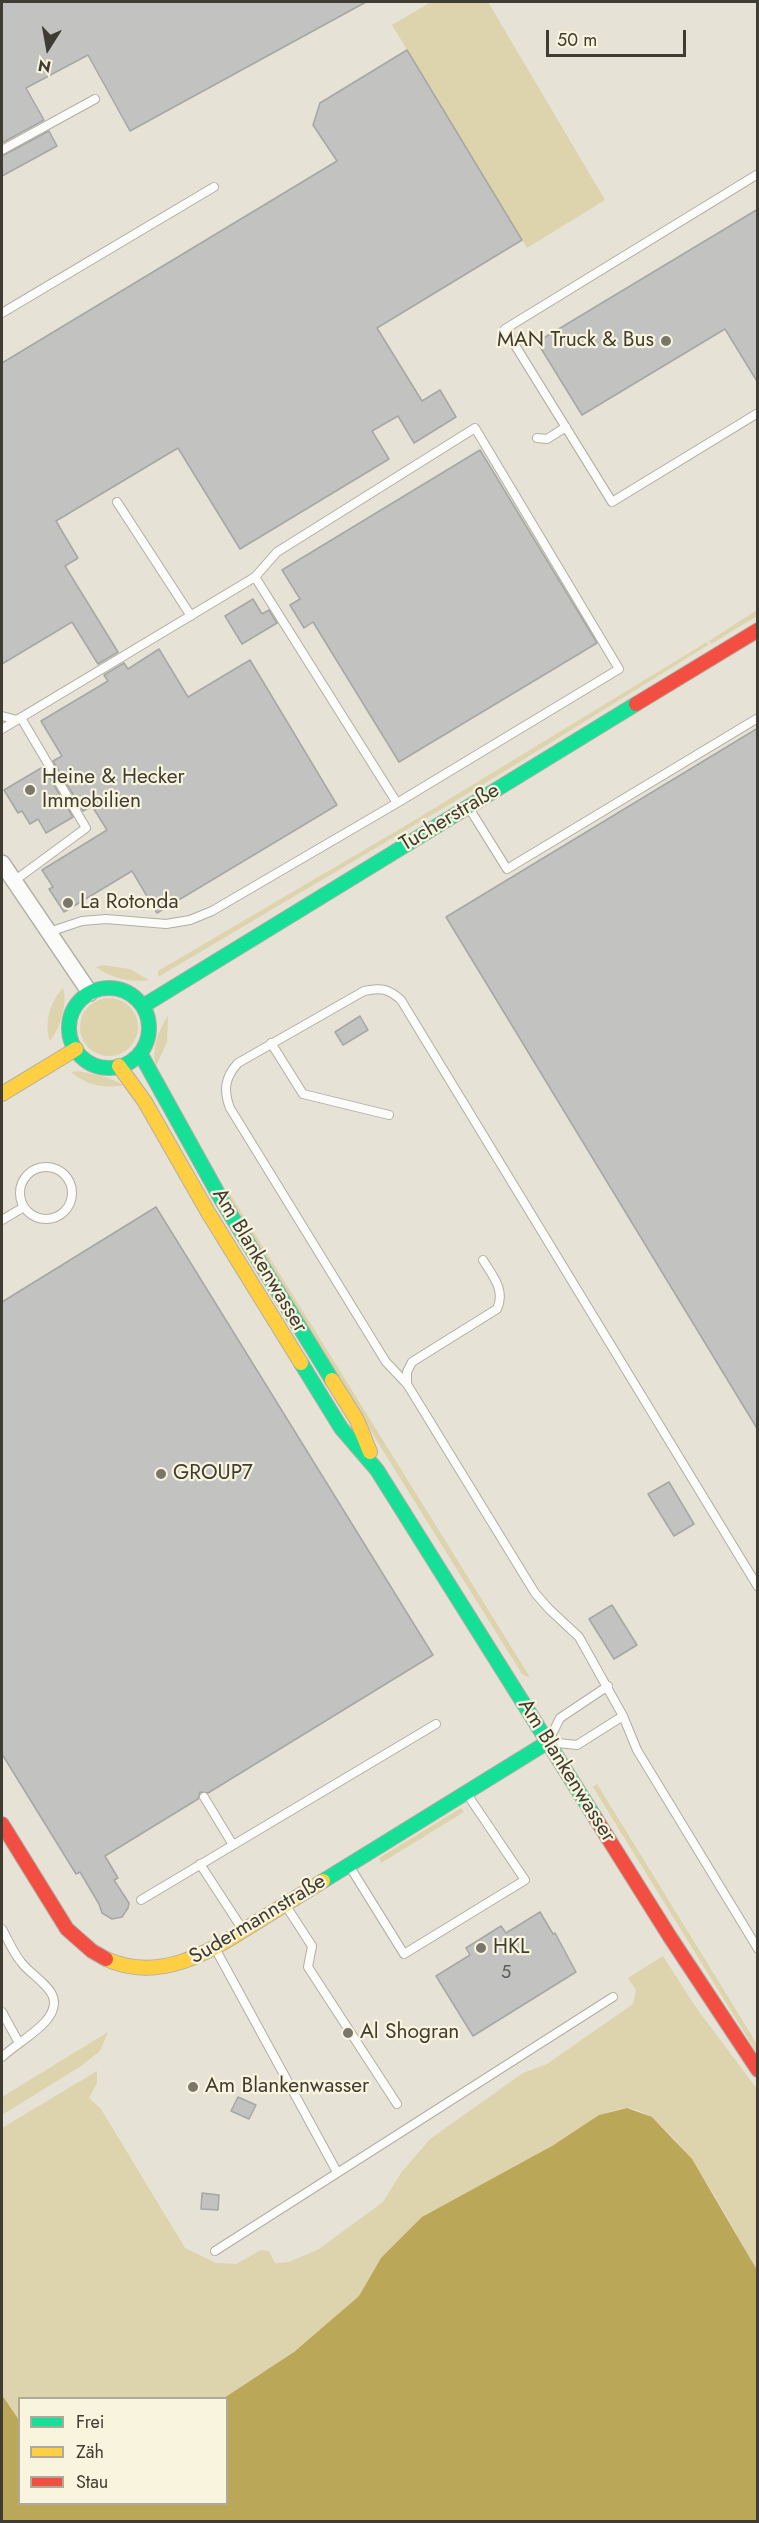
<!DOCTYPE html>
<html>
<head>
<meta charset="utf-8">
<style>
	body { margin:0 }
	#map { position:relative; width:759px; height:2523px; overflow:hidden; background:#e6e2d6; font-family:Jost,sans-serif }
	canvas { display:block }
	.frame { position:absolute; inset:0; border:3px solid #3e3c33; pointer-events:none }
	.legend { position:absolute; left:18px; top:2397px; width:210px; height:108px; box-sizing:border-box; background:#f9f4dd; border:2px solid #aeaa99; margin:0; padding:8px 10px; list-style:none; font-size:18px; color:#3e3c33 }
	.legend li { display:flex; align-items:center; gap:12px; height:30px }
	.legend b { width:30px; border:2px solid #aeaa99 }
	.north { position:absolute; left:18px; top:18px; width:60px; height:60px; -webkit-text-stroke:4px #f9f4dd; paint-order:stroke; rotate:191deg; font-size:16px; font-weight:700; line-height:24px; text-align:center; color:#3e3c33 }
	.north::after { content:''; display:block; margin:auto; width:21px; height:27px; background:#3e3c33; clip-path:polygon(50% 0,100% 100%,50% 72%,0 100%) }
	.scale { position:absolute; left:546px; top:30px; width:140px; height:27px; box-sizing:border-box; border:3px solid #3e3c33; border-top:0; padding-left:8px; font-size:18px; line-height:21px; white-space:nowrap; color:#3e3c33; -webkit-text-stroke:4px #f9f4dd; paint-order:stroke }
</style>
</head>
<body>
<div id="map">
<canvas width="759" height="2523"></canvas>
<div class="frame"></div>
<ul class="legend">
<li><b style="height:8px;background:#16e098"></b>Frei</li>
<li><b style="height:8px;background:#ffcf43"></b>Zäh</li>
<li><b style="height:8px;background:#f24e42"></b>Stau</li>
</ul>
<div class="north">N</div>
<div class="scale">50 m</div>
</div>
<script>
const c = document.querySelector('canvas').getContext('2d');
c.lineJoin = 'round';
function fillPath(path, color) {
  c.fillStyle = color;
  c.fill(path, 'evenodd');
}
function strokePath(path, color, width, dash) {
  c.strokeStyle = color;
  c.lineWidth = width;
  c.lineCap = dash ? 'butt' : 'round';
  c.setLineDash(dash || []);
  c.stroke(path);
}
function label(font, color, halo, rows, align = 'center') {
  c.font = font + ' Jost,sans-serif';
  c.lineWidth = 4.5;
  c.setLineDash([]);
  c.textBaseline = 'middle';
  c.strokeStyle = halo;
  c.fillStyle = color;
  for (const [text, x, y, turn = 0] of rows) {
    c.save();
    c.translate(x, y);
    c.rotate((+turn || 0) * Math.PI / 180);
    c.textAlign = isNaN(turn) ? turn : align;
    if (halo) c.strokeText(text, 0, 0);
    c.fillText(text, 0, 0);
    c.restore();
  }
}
const green = new Path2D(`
	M431 2H488L605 200 527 248 392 25Z
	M757 610V616L711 644 709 641Z
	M707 642 708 645 484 784 158 977V971L410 823Z
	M103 965 130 969 149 980C129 983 112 978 96 967Z
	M63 988C68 1004 60 1028 50 1041 44 1022 50 1002 63 988Z
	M80 1027a29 29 0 1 1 58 0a29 29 0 1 1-58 0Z
	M168 1016 167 1042 156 1066C151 1050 159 1029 168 1016Z
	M78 1071 106 1077 124 1085C103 1089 87 1085 71 1072Z
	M227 1189 528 1674 529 1678 522 1674 222 1192Z
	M597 1784 757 2044V2053L593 1787Z
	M461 1808 464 1812 381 1863 379 1858Z
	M663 1956 695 2006 757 2089V2270C734 2231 675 2110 627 2108 618 2108 607 2113 599 2115L381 2258 359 2296 294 2352 224 2398H20L19 2420 2 2395V2128L97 2071V2083L89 2098 101 2109 185 2248 216 2263 236 2264 261 2250 269 2251 275 2263 289 2262 319 2249 383 2202 401 2173 430 2139 523 2073 547 2064 633 2004 636 1990 628 1978Z
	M108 2032 100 2051 81 2066 2 2115V2097Z`);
const water = new Path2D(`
	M627 2108 652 2117 692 2159 757 2270V2521H2V2395L19 2420 20 2504H226V2398H224L294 2352 359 2296 381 2258 422 2217 552 2146 599 2115Z`);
const building = new Path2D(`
	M2 2H366L130 131 88 55 26 88 44 120 2 143Z
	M407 50 522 240 377 328 422 401 440 390 456 417 414 443 398 416 372 431 389 459 240 549 178 448 56 521 78 558 65 566 118 652 98 664 72 622 2 664V363L337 161 313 125 320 103Z
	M49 131 57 146 2 176V156Z
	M758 209V383L725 329 582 415 537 342Z
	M480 450 597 643 399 762 313 622 304 628 290 605 300 599 282 570Z
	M253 599 262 614 269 610 277 623 242 644 225 616Z
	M159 649 188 697 250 660 337 805 157 913 132 871 64 912 49 889 53 887 42 870 107 830 92 806 83 811 53 761 62 756 41 721 108 681 104 675 124 663 128 669Z
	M758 728V1430L446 917Z
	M43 767 73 817 46 833 38 819 30 824 22 811 18 813 4 790Z
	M360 1016 368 1030 343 1045 335 1032Z
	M156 1207 433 1655 208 1793 200 1792 198 1799 105 1856 118 1878 114 1880 129 1903 128 1908 122 1917 112 1919 102 1913 99 1904 80 1872 76 1874 2 1754V1302Z
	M669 1482 694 1524 674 1536 648 1494Z
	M612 1605 637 1645 614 1659 589 1619Z
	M540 1912 553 1934 555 1933 576 1972 473 2036 436 1976 470 1955 466 1948 501 1926 506 1933Z
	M238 2097 256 2105 249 2119 231 2111Z
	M202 2193 219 2195 218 2210 201 2209Z`);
const lane = new Path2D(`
	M2 150 95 99
	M758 174 505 329 612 502 758 413
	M2 313 214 187
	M537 438 547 439 566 427
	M117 502 191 616
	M2 716 17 720
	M2 729 255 577 277 552 475 428 619 669 397 803 255 577
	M469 808 507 869 758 718
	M14 881 86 828 21 718
	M49 932 82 921 106 919 166 924 190 920 212 911 397 803
	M271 1043 303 1094 389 1115
	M20 1193a26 26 0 1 1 52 0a26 26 0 1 1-52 0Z
	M2 1220 24 1207
	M407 1384V1372L412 1362 497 1309C506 1290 492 1275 483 1260
	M758 1587 401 1000C389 989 381 987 364 991L238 1063C225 1077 223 1090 230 1108L386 1362 407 1384 535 1593 549 1609 579 1637 623 1716 637 1750 758 1949
	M608 1686 560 1718 548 1742 577 1745 623 1716
	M204 1797 233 1845
	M200 1864 243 1930
	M350 1867 404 1954 525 1880 467 1794
	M141 1900 436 1724
	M286 1906 312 1946 308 1967 397 2104
	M2 1929C8 1940 13 1952 21 1962 34 1980 71 1993 45 2022 33 2035 15 2045 2 2057
	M216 1950 337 2172
	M2 2012 19 2043
	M215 2251 613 1997`);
const street = new Path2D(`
	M2 863 90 993`);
const fast = new Path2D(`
	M69 1028a40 40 0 1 1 80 0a40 40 0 1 1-80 0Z
	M143 1006 636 704
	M140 1053 221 1199 332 1380
	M301 1363 341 1428 377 1470 596 1819
	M323 1881 548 1742`);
const slow = new Path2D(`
	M119 1066 145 1102 209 1214 301 1363
	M2 1094 76 1049
	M332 1380 357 1420 370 1452
	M106 1959C159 1983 208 1953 252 1925 276 1910 299 1896 323 1881`);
const jam = new Path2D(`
	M636 704 758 630
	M596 1819 670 1937 758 2070
	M2 1824 67 1929 92 1951 106 1959`);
const markers = [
	[666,341,6,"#79766c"],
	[30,790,6,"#79766c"],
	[68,903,6,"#79766c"],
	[161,1474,6,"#79766c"],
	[481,1948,6,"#79766c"],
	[348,2033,6,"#79766c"],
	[193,2087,6,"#79766c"]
];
const numberNames = [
	["5",506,1974]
];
const poiNames = [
	["MAN Truck & Bus",654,341,"right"],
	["Heine & Hecker",42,778],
	["Immobilien",42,802],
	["La Rotonda",80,903],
	["GROUP7",173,1474],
	["HKL",493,1948],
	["Al Shogran",360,2033],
	["Am Blankenwasser",205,2087]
];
const streetNames = [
	["Tucherstraße",450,818,-31],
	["Am Blankenwasser",259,1261,59],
	["Am Blankenwasser",566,1771,58],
	["Sudermannstraße",258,1920,-31]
];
fillPath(green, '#ddd3ad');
fillPath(water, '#baa757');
fillPath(building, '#c2c3c1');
strokePath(building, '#a5a7a4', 1.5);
strokePath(lane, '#b1aea4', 10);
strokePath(street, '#b1aea4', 18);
strokePath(fast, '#b1aea4', 16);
strokePath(slow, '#b1aea4', 16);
strokePath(jam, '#b1aea4', 16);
strokePath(lane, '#fbfbf9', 8);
strokePath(street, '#fbfbf9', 15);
strokePath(fast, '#16e098', 14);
strokePath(slow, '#ffcf43', 14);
strokePath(jam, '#f24e42', 14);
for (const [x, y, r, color] of markers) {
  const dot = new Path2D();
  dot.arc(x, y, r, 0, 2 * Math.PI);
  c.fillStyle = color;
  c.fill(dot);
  strokePath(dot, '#f9f4dd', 2);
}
label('18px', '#5f5e56', null, numberNames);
label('21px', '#3e3c33', '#f9f4dd', poiNames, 'left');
label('21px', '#3e3c33', '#f9f4dd', streetNames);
</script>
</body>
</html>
